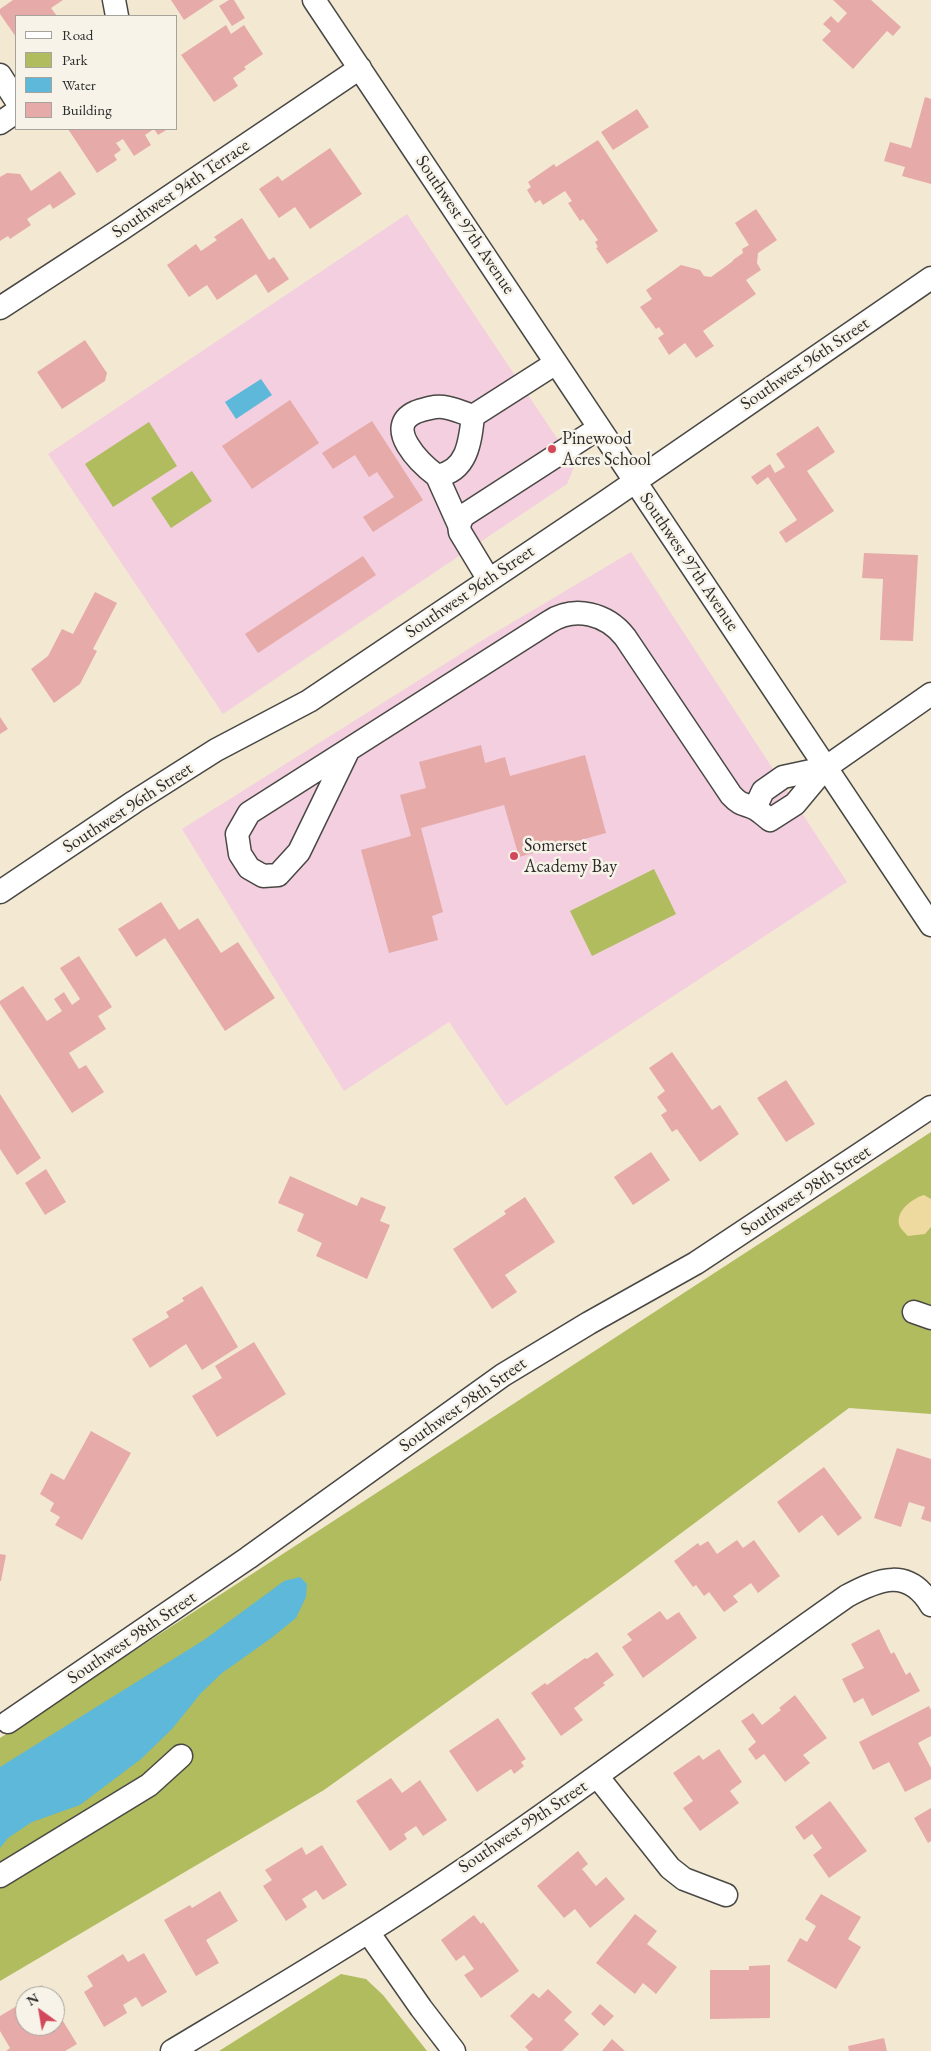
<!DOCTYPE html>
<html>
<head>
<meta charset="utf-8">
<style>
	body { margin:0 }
	#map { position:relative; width:931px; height:2051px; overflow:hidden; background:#f3e9d3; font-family:"EB Garamond",serif }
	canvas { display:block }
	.legend { position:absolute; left:15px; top:15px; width:162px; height:115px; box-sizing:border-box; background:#f7f3e8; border:1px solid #a5a39c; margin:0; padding:6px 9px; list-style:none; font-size:15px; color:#2b2b2b }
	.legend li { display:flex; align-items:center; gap:10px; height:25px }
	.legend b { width:25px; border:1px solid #a5a39c }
	.north { position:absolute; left:15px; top:1986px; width:50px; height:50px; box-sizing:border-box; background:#f7f3e8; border:1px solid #a5a39c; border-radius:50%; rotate:328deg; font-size:14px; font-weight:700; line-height:20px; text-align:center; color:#2b2b2b }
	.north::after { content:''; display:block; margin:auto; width:18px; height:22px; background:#d1495b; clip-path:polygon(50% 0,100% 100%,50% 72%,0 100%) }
</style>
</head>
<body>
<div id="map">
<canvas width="931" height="2051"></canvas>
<ul class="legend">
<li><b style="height:6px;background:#fff"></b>Road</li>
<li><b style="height:14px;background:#b0bc5e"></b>Park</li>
<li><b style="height:14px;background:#5db8da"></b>Water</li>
<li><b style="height:14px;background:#e6aaa8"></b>Building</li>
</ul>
<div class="north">N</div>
</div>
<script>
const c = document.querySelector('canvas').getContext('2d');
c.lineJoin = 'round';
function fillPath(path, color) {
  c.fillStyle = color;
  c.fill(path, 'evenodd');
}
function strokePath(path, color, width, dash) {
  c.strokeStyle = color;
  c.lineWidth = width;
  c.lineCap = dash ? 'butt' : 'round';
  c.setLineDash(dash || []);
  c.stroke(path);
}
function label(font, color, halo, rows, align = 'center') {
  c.font = font + ' "EB Garamond",serif';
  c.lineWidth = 5;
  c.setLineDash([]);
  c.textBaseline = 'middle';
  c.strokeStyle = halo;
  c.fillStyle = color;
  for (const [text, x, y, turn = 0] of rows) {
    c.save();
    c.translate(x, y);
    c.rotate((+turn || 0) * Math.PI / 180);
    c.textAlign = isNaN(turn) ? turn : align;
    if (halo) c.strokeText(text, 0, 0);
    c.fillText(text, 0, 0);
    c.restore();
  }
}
const built = new Path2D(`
	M407 214 575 465 567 484 223 714 48 454Z
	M631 552 847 882 506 1106 449 1022 344 1091 182 829 486 638Z`);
const green = new Path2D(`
	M149 422 177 466 113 507 85 464Z
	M192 471 212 501 171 528 151 498Z
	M654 869 676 914 592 956 570 911Z
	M931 1132V1414L849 1408 625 1575 324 1790 0 1981V1738Z
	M341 1974 366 1979 383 1995 427 2051H219Z`);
const sand = new Path2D(`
	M924 1195 931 1199V1227L925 1234 908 1236C906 1234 902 1230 900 1227 893 1212 913 1198 924 1195Z`);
const water = new Path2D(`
	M261 379 272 395 236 419 225 402Z
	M300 1577 307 1584 306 1597 296 1618 270 1639 222 1673 201 1693 172 1729 141 1759 80 1805 32 1822 8 1838 0 1848V1767L204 1640 284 1581Z`);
const building = new Path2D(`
	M13 0H63L51 8 57 16H16V37L0 14V9Z
	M171 0H214L184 20Z
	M229 0H234L245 18 232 26 219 6Z
	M833 0H871L901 27 893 36 887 31 853 69 822 40 831 31 823 24 831 16 838 23 847 13Z
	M226 25 231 34 244 25 263 54 244 67 246 69 233 78 238 86 214 102 181 55Z
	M925 97 931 99V184L902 176 905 167 884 161 890 142 911 148Z
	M637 109 649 127 613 150 601 132Z
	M68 129H168L158 135 154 129 145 135 151 145 134 156 123 139 116 143 121 150 114 155 117 160 97 173Z
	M598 140 658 231 607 264 596 248 598 247 595 242 598 240 583 219 580 221 568 203 572 201 565 191 543 205 540 200 535 203 527 190 531 187 528 182 554 164 556 167Z
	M330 148 362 194 310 229 295 207 279 218 259 189 278 176 282 181Z
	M60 171 76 194 53 209 50 204 27 219 31 225 10 239 8 236 0 241V177L7 173 20 174 31 191Z
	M756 209 777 240 758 253 757 263 761 270 746 280 756 294 703 331 714 346 696 358 685 343 669 355 658 338 664 334 659 327 656 329 640 307 652 299 646 290 681 265 700 270 704 276 711 277 733 261V260L743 253 742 249 749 245 735 223Z
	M242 218 269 260 274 257 289 279 268 293 256 274 217 300 207 285 189 297 167 265 196 244 201 251 217 240 214 237Z
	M85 340 107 373 105 381 62 409 37 372Z
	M290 400 319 443 252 489 222 446Z
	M372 421 423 500 373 532 363 517 394 497 377 472 369 477 355 455 333 469 322 453Z
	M818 426 835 452 807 471 834 511 786 543 779 532 797 520 768 477 757 485 751 477 770 464 775 473 785 467 776 454Z
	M864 553 918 555 913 641 880 640 883 579 862 578Z
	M363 556 376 575 258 653 245 634Z
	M95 592 117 603 93 649 97 651 80 684 54 703 31 669 48 656 62 629 73 634Z
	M0 717 8 729 0 734Z
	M481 745 485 763 505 757 510 776 585 755 606 833 519 857 504 805 421 828 443 912 432 916 438 940 389 953 361 850 411 836 400 795 426 788 419 762Z
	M161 902 179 930 198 918 221 953 238 942 275 998 225 1031 165 938 136 957 118 929Z
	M79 956 112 1007 98 1016 106 1029 69 1053 79 1069 86 1065 104 1092 72 1113 0 1004V1001L23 986 47 1021 62 1011 54 999 64 992 72 1005 80 999 60 968Z
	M672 1052 712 1110 720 1105 739 1134 700 1162 677 1129 672 1132 661 1115 667 1111 657 1097 665 1091 649 1068Z
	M786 1080 815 1124 786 1142 757 1098Z
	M0 1094 41 1158 17 1175 0 1149Z
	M651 1152 670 1180 633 1205 614 1177Z
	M46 1169 66 1202 45 1215 25 1183Z
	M290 1176 357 1206 361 1197 386 1207 380 1221 390 1225 367 1279 316 1256 322 1243 297 1231 304 1214 278 1203Z
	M525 1197 555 1242 505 1275 517 1292 492 1309 453 1249 506 1214 504 1211Z
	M202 1286 238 1347 202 1370 186 1344 150 1368 132 1339 169 1317 166 1312 184 1301 182 1298Z
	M254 1342 286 1394 217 1437 192 1396 222 1378 215 1366Z
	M91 1431 131 1453 82 1540 55 1525 60 1517 50 1511 54 1503 40 1494 51 1473 64 1480Z
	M897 1448 931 1459V1522L921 1519 925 1507 909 1502 901 1527 874 1518Z
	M824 1467 862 1518 838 1536 822 1515 799 1533 777 1502Z
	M737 1540 743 1548 754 1540 780 1576 758 1593 751 1583 733 1596 738 1602 724 1612 709 1592 704 1596 696 1585 693 1587 674 1561 698 1543 700 1546 708 1541 717 1554Z
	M0 1554 6 1555 1 1581H0Z
	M660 1611 667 1620 679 1612 697 1638 643 1678 622 1647 632 1640 627 1634Z
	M879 1629 891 1654 894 1652 906 1675 910 1672 920 1691 872 1716 863 1698 854 1703 842 1679 864 1668 851 1644Z
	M597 1652 614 1675 603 1683 605 1685 574 1708 583 1720 561 1736 531 1693 545 1683 547 1685 585 1658 587 1659Z
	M795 1695 827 1738 803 1755 810 1763 785 1782 764 1754 756 1760 748 1749 756 1742 741 1721 753 1713 762 1725 781 1710 779 1708Z
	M929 1706 931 1710V1736L918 1743 931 1768V1779L905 1792 889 1762 873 1770 859 1742Z
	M498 1718 526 1759 521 1762 524 1766 514 1774 511 1769 477 1792 449 1751Z
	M719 1749 742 1782 730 1791 739 1803 700 1831 683 1808 693 1801 673 1773 699 1755 703 1760Z
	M391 1778 402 1793 420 1780 447 1820 423 1836 416 1826 404 1834 407 1839 390 1851 356 1801Z
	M830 1801 867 1851 829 1878 813 1855 822 1848 812 1834 804 1840 795 1827Z
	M931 1808V1841L928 1843 914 1818Z
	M322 1845 347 1885 323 1900 316 1890 302 1899 307 1907 286 1921 263 1886 272 1880 265 1870 302 1847 306 1855Z
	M578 1851 588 1864 582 1869 596 1886 606 1877 625 1899 590 1928 575 1909 564 1918 537 1886Z
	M220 1891 238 1921 206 1940 219 1963 196 1976 164 1920 190 1905 192 1908Z
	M821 1894 861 1917 848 1939 861 1947 836 1989 787 1961 800 1938 807 1942 816 1926 805 1919Z
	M635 1914 657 1931 647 1944 677 1967 656 1994 643 1983 635 1994 596 1963Z
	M474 1915 481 1924 483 1922 519 1971 481 1998 464 1975 474 1969 464 1955 456 1961 441 1940Z
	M144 1953 167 1992 142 2007 136 1997 123 2005 127 2013 104 2027 84 1992 93 1986 87 1976 123 1954 128 1962Z
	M770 1965V2018L710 2019V1970H749V1966Z
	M42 1985 48 1996H32L30 1992Z
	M548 1989 572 2012 564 2020 579 2034 562 2051H529L525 2047 533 2039 510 2016 533 1993 539 1998Z
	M25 2001V2026H55V2008L77 2044 65 2051H6L10 2048 0 2031V2016Z
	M600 2004 614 2016 604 2026 591 2014Z
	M884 2038 887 2051H849L848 2046Z
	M612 2039 625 2051H602Z`);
const minor = new Path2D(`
	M114 0 117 16
	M314 0 931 925
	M0 75 16 100
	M0 123 16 112
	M0 308 120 230 360 68
	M473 416C470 443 467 471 437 476 421 464 382 427 416 412 425 409 434 406 443 407 453 408 463 413 473 416L556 363
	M437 476 459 525
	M489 580 460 532 459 525 463 516 599 428
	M348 751 299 852 278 875 263 876 249 868 240 854 237 834 249 813 549 622C575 605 607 614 625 637L731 795C742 807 745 803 756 809 761 812 766 817 770 820L795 804 825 768 931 694
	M755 808 763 791 783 777 825 768
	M0 892 134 802 216 750 309 701 604 503 931 278
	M914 1312 931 1318
	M8 1722 248 1558 503 1375 589 1323 696 1263 931 1107
	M597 1776 670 1868 684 1879 726 1895
	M0 1876 149 1785 181 1756
	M368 1932 421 2008 454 2051
	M172 2051C237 2012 303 1973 368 1932 533 1828 687 1708 847 1596 879 1579 908 1567 931 1605`);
const markers = [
	[552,449,5,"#d1495b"],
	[514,856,5,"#d1495b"]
];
const streetNames = [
	["Southwest 94th Terrace",181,189,-34],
	["Southwest 97th Avenue",465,225,56],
	["Southwest 96th Street",805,364,-34],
	["Southwest 97th Avenue",689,562,56],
	["Southwest 96th Street",470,592,-34],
	["Southwest 96th Street",128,808,-33],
	["Southwest 98th Street",806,1191,-33],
	["Southwest 98th Street",463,1405,-35],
	["Southwest 98th Street",132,1638,-34],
	["Southwest 99th Street",523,1827,-34]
];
const poiNames = [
	["Pinewood",562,439],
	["Acres School",562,460],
	["Somerset",524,846],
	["Academy Bay",524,867]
];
fillPath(built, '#f3cfdf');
fillPath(green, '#b0bc5e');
fillPath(sand, '#eeda9e');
fillPath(water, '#5db8da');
fillPath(building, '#e6aaa8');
strokePath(minor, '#494844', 25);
strokePath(minor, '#fff', 22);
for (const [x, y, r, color] of markers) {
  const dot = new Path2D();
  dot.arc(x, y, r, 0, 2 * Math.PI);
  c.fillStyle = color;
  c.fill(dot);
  strokePath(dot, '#f7f3e8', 2);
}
label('18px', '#2b2b2b', '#f7f3e8', streetNames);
label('18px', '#2b2b2b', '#f7f3e8', poiNames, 'left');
</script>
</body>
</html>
